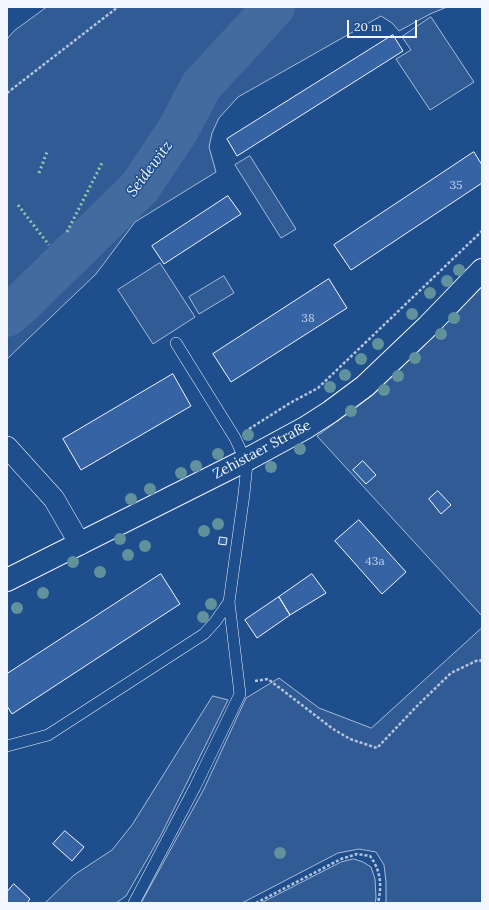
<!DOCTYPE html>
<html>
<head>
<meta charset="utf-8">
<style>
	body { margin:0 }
	#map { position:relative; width:489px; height:910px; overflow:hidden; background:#1f4e8c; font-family:Lora,serif }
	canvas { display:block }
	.frame { position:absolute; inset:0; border:8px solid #f2f6ff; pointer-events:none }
	.scale { position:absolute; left:347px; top:20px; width:70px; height:18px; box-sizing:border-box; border:2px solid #f2f6ff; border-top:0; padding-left:5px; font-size:12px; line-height:14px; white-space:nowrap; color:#f2f6ff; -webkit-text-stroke:3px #1f4e8c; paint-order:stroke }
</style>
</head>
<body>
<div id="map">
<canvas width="489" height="910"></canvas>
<div class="frame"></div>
<div class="scale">20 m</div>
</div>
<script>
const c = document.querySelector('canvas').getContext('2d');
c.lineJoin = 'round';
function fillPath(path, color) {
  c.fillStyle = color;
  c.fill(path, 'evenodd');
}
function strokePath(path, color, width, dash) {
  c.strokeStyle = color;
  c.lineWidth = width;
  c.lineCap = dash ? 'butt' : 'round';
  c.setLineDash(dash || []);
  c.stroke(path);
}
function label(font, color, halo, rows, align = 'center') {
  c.font = font + ' Lora,serif';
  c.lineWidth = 3;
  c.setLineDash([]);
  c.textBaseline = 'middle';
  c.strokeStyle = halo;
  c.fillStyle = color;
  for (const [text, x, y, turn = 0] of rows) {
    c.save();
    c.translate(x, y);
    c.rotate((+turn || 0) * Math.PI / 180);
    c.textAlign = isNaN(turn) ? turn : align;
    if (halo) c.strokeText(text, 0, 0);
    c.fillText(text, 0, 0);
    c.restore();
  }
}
const built = new Path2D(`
	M47 7H274L201 86 178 130 140 187 24 301 7 316V39L14 31Z
	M291 7H447L430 14 399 31 392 23 381 16 238 97 219 118 212 133 209 147 216 172 135 222 96 274 7 359V330L96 250 137 202 181 142 211 91 254 41Z
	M431 17 474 82 430 110 396 59 411 50 402 37Z
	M250 156 296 229 281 238 235 165Z
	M160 263 195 317 153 344 118 290Z
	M224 276 234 293 199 314 189 297Z
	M482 287V616L317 436 374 394 430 340Z
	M482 628V903H386V882L384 865 376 852 359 849 338 853 242 903H141L204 789 246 698 279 678 319 708 371 728Z
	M213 696 228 700 161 835 126 896 116 903H45L74 875 112 850 132 825Z
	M354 859 363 862 371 867 375 879 376 898 375 903H261L341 862Z`);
const water = new Path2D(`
	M274 7H291L254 41 211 91 181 142 137 202 96 250 7 330V316L24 301 140 187 178 130 201 86Z`);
const river = new Path2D(`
	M7 316 24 301 140 187 178 130 201 86 274 7`);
const building = new Path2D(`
	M393 35 403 51 237 156 227 139Z
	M474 152 482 165V183L351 270 334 245Z
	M228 196 241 214 164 264 152 246Z
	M329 279 347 308 231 382 213 354Z
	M173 374 191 406 81 470 63 439Z
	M363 461 376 475 366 484 353 470Z
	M438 491 451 505 441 514 429 499Z
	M359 520 406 572 382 594 335 541Z
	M220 537 227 538 226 545 219 544Z
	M161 574 180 604 12 714 7 706V674Z
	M312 574 326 593 290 615 279 597Z
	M279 597 290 615 257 638 245 620Z
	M65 831 84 847 72 861 53 844Z
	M14 884 30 899 27 903H7V892Z`);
const path = new Path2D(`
	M7 93 118 7
	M249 429 290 403 318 388 482 231
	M255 681 268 679 333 729 350 739 377 748 418 705 451 673 478 660 482 661
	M256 903 341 859 357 854 370 856C381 871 382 885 378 903`);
const lane = new Path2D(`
	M7 746 48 735 204 634 215 622 229 602
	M134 903 195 787 240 694 229 602 244 494 247 464 235 438 176 343`);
const street = new Path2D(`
	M7 447 54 499 80 544`);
const secondary = new Path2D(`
	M7 580 246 460 305 428 330 412 365 386 428 326 482 270`);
const hedge = new Path2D(`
	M39 173 47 152
	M18 205 49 245
	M67 232 103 161`);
const trees = [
	[459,270],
	[447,281],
	[430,293],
	[412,314],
	[454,318],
	[441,334],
	[378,344],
	[415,358],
	[361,359],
	[345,375],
	[398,376],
	[330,387],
	[384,390],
	[351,411],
	[248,435],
	[300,449],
	[218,454],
	[196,466],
	[271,467],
	[181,473],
	[150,489],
	[131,499],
	[218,524],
	[204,531],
	[120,539],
	[145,546],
	[128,555],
	[73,562],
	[100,572],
	[43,593],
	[211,604],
	[17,608],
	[203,617],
	[280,853]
];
const numberNames = [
	["35",456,186],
	["38",308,319],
	["43a",375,562]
];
const streetNames = [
	["Zehistaer Straße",262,450,-28]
];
const waterNames = [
	["Seidewitz",150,169,-53]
];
fillPath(built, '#305b95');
strokePath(built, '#a8bbd7', 1);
fillPath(water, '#446ba0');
strokePath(water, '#a8bbd7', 1);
strokePath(river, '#446ba0', 42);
fillPath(building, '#3563a3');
strokePath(building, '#f2f6ff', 1);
strokePath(lane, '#f2f6ff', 12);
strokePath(street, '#f2f6ff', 22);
strokePath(secondary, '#f2f6ff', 24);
strokePath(path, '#b3c4dc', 2.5, [3, 2]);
strokePath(lane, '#1f4e8c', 11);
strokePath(street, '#1f4e8c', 21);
strokePath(secondary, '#1f4e8c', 22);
strokePath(hedge, '#97c8a6', 3, [2, 3]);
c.fillStyle = '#61919a';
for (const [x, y] of trees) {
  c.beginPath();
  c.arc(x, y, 6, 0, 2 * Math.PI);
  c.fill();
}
label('12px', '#c3d1e8', null, numberNames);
label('14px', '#f2f6ff', '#1f4e8c', streetNames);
label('italic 15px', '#f2f6ff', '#1f4e8c', waterNames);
</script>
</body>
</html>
